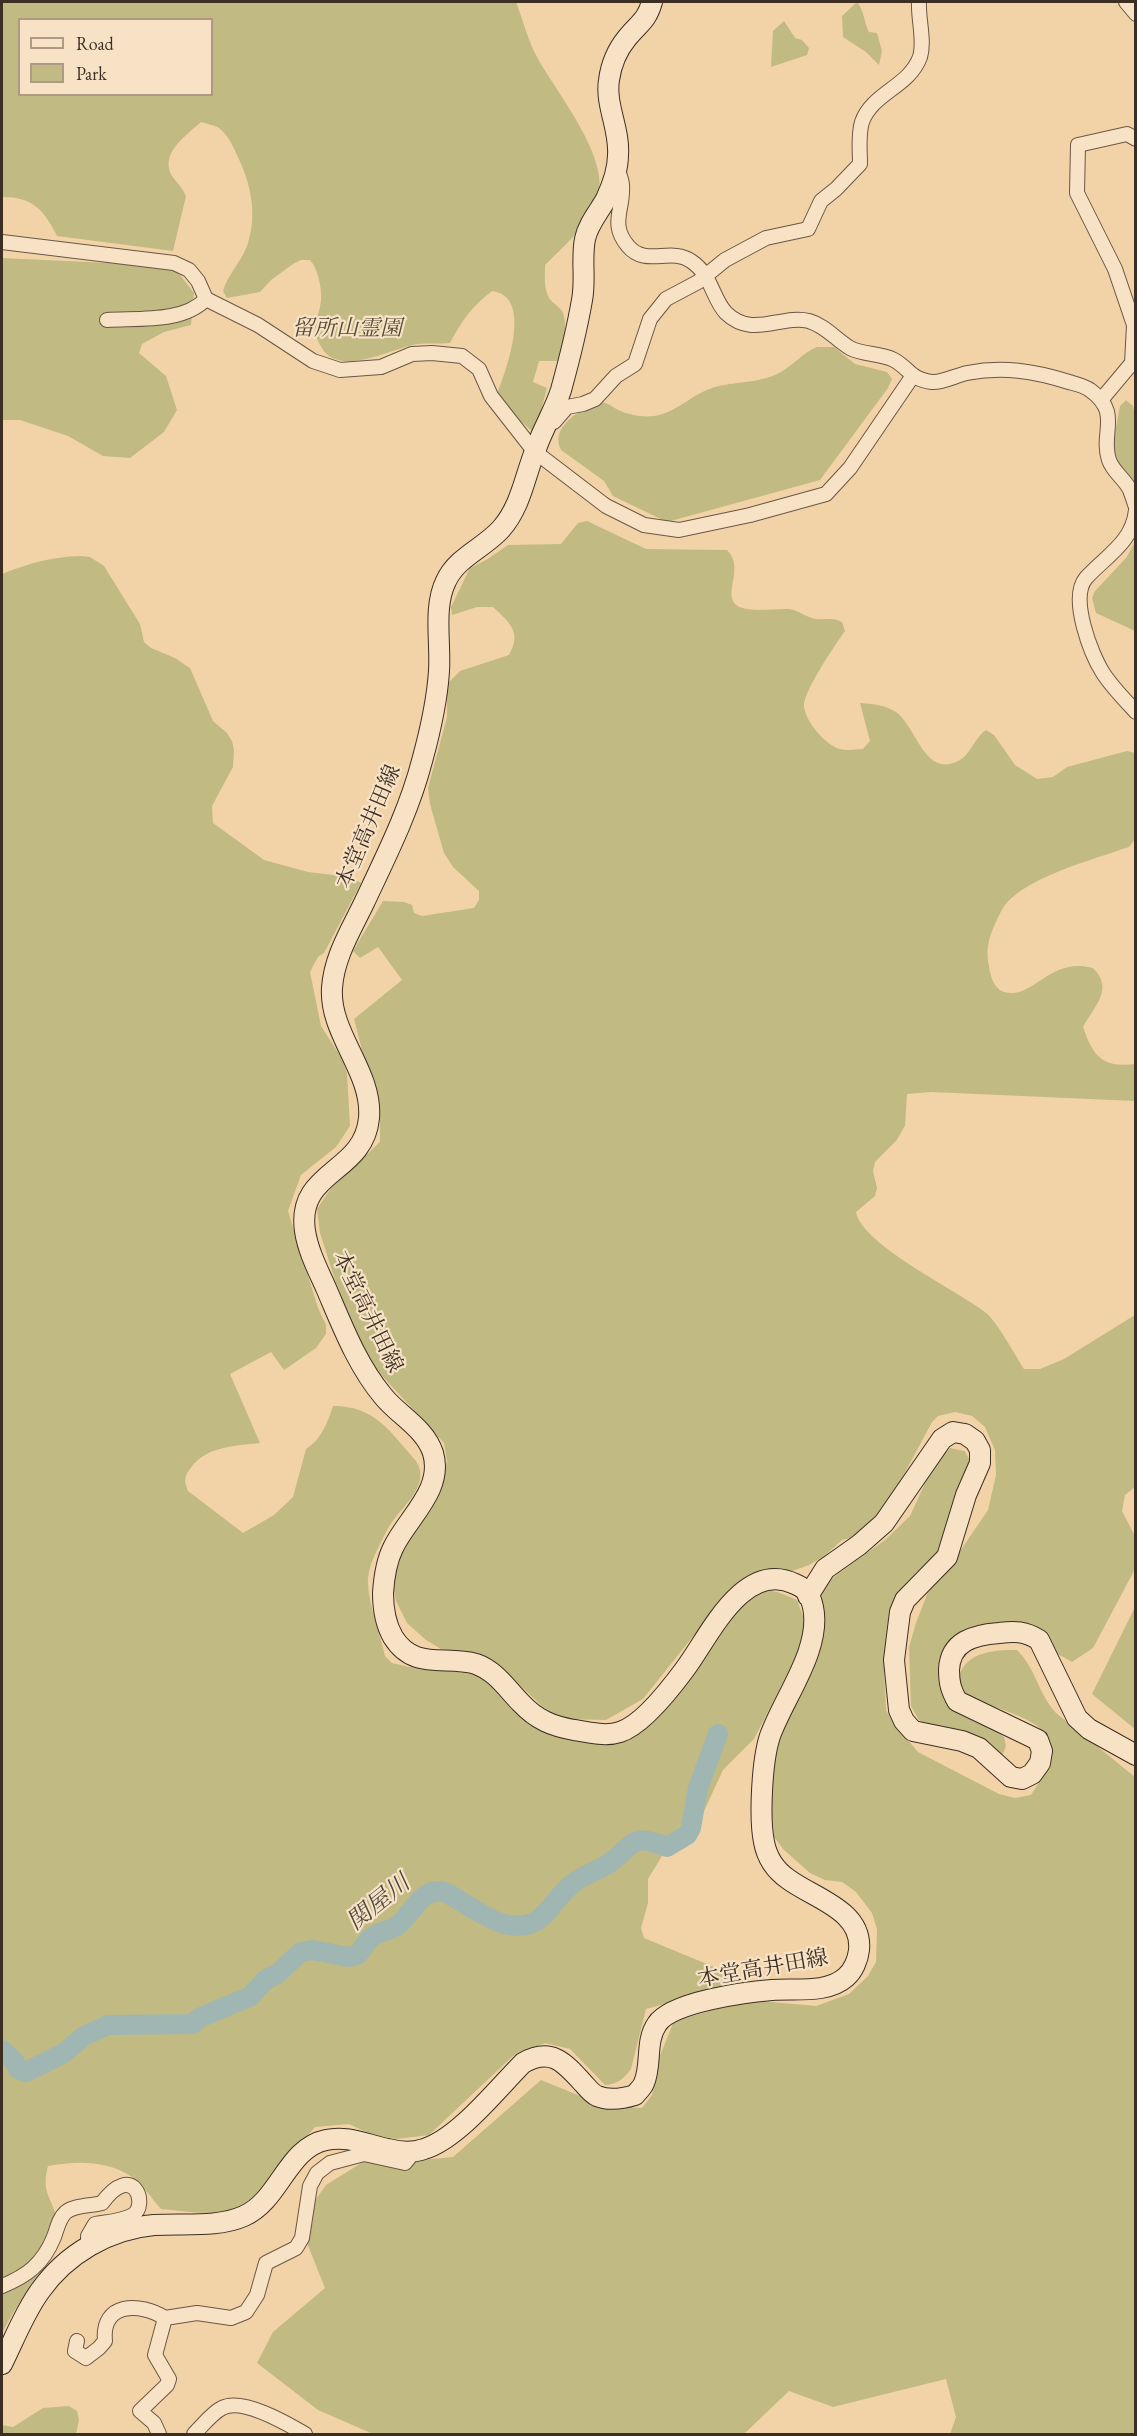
<!DOCTYPE html>
<html>
<head>
<meta charset="utf-8">
<style>
	body { margin:0 }
	#map { position:relative; width:1137px; height:2436px; overflow:hidden; background:#f2d3a8; font-family:"EB Garamond",serif }
	canvas { display:block }
	.frame { position:absolute; inset:0; border:3px solid #3c2e23; pointer-events:none }
	.legend { position:absolute; left:18px; top:18px; width:195px; height:78px; box-sizing:border-box; background:#f7e2c6; border:2px solid #ac9a85; margin:0; padding:8px 10px; list-style:none; font-size:18px; color:#3c2e23 }
	.legend li { display:flex; align-items:center; gap:12px; height:30px }
	.legend b { width:30px; border:2px solid #ac9a85 }
</style>
</head>
<body>
<div id="map">
<canvas width="1137" height="2436"></canvas>
<div class="frame"></div>
<ul class="legend">
<li><b style="height:8px;background:#f7e2c6"></b>Road</li>
<li><b style="height:16px;background:#c1ba83"></b>Park</li>
</ul>
</div>
<script>
const c = document.querySelector('canvas').getContext('2d');
c.lineJoin = 'round';
function fillPath(path, color) {
  c.fillStyle = color;
  c.fill(path, 'evenodd');
}
function strokePath(path, color, width, dash) {
  c.strokeStyle = color;
  c.lineWidth = width;
  c.lineCap = dash ? 'butt' : 'round';
  c.setLineDash(dash || []);
  c.stroke(path);
}
function label(font, color, halo, rows, align = 'center') {
  c.font = font + ' "EB Garamond","Noto Serif JP",serif';
  c.lineWidth = 4.5;
  c.setLineDash([]);
  c.textBaseline = 'middle';
  c.strokeStyle = halo;
  c.fillStyle = color;
  for (const [text, x, y, turn = 0] of rows) {
    c.save();
    c.translate(x, y);
    c.rotate((+turn || 0) * Math.PI / 180);
    c.textAlign = isNaN(turn) ? turn : align;
    if (halo) c.strokeText(text, 0, 0);
    c.fillText(text, 0, 0);
    c.restore();
  }
}
const green = new Path2D(`
	M2 2H516C523 20 528 41 537 57 556 92 610 157 598 197 590 224 564 246 545 265 545 274 544 285 547 293 549 302 557 304 562 311 568 320 564 352 559 361H539L533 382 547 388 535 434 514 415 497 394C506 371 534 296 492 291 472 306 461 322 450 343 439 344 428 343 417 344 393 348 339 378 322 348 308 325 319 321 321 300 322 288 318 269 310 260H301L293 264 271 280 260 292 227 298 223 291C228 274 241 262 247 246 258 214 251 184 237 155 233 146 228 135 219 128 214 125 207 124 201 122 187 135 159 153 172 176 177 183 182 187 186 196L173 251 57 236C44 210 33 197 2 197ZM20 20H212V94H20Z
	M857 2C864 10 864 22 869 32L877 33 882 51 879 65 866 52 843 37 842 16Z
	M784 21 795 38 802 40 809 48 807 55 771 67 773 31Z
	M2 258 173 266 194 293 191 325 164 332 142 344 139 353 166 376 177 410 164 432 130 458 103 456 68 436 20 420H2Z
	M817 347H834L855 364 887 372 892 379 888 388 820 480 667 522 613 496 604 481 561 450C550 429 576 412 594 404 605 398 612 408 623 412 634 416 647 418 659 415 679 410 693 394 712 388 733 381 758 384 779 373 793 366 802 353 817 347Z
	M1126 400 1133 406 1135 416V490L1111 454 1120 406Z
	M587 521 646 549 727 550C744 567 725 590 734 603 743 614 775 608 789 609 798 610 806 617 815 619 825 620 832 617 842 622L845 631C835 645 806 688 804 704 803 719 826 746 840 749 847 751 856 749 863 749L870 741 860 703C873 704 885 705 896 712 917 727 924 778 958 761 970 756 974 738 986 730L994 735 1015 765 1037 779 1053 777 1067 767 1127 751 1135 753V839L1129 847C1094 859 1027 877 1005 905 1001 910 999 916 996 922 990 935 986 946 988 961 990 972 992 988 1004 992 1034 1000 1049 956 1093 968 1114 989 1095 1005 1083 1027 1093 1056 1102 1068 1135 1064V1101L931 1092 907 1094 905 1126 896 1141 875 1162 873 1171 877 1188 875 1196 856 1212C861 1244 958 1291 985 1312 997 1321 1015 1355 1024 1369H1040L1064 1359 1135 1315V1487L1125 1495 1122 1511 1135 1536V1569L1093 1648 1072 1662 1058 1654 1042 1636 965 1634 949 1696 1004 1737 1006 1746 1003 1754 965 1737 941 1733 919 1720 911 1706 909 1647 916 1623 928 1592 954 1560 988 1510 996 1475 995 1450 985 1427 972 1416 955 1412 938 1416 932 1422 879 1521 858 1536 842 1540 823 1557 809 1565 726 1595 643 1699 606 1720 561 1719 547 1711 497 1663 482 1657 441 1649 426 1640 407 1623 396 1601 391 1576 401 1554 437 1493 447 1461 444 1443 373 1366 344 1308 320 1233 317 1209 331 1188 380 1142V1120L354 1019 402 980 378 947 360 958 353 951 383 901 404 902 412 905 414 913 422 916 474 908 479 900V891L453 867 444 853 430 804 428 788 447 717V684L460 671 509 655C522 632 510 623 493 607H477L452 615 451 607 470 568 486 560 508 545 561 544 578 523Z
	M1135 542V631L1096 613 1092 598 1095 591 1126 558Z
	M81 556 90 557 104 566 140 624 144 642 151 648 175 658 190 668 213 721 227 733 232 741 234 750 233 767 212 806 213 823 264 860 308 872 350 877 361 883 324 953 318 957 310 972 321 1026 341 1057 347 1073 350 1126 336 1147 301 1175 288 1211 318 1308 326 1325V1334L316 1348 284 1370 271 1352 230 1374 260 1443C236 1446 209 1446 193 1465 185 1475 183 1479 188 1491L243 1533 274 1515 293 1497 306 1449C322 1439 327 1423 333 1406 376 1406 390 1432 416 1461 433 1487 397 1509 386 1532 379 1547 367 1566 368 1584 369 1606 380 1634 385 1656L392 1663 409 1667 428 1668 479 1675 542 1730 610 1740 747 1597C769 1586 776 1591 797 1600L803 1616 806 1641 802 1657 785 1679 754 1739 723 1770 705 1809 675 1845 662 1856 648 1879V1903L641 1928 644 1938 748 1981 646 2009 631 2069C625 2078 616 2085 605 2085L570 2049 545 2043 513 2056 429 2135 397 2139 372 2135 349 2124 315 2127C301 2143 254 2202 239 2208 218 2217 183 2211 161 2209 152 2199 143 2185 132 2177 107 2160 76 2161 48 2166 40 2196 55 2199 57 2223 58 2256 15 2303 2 2334V574C30 563 50 557 81 556Z
	M950 1448 965 1451 973 1467 949 1544 932 1564 916 1572 891 1619 884 1670 886 1710 894 1724 918 1752 999 1794 1015 1798 1031 1795C1071 1739 1048 1725 992 1706 981 1703 966 1699 960 1689 957 1685 957 1680 959 1676 967 1651 995 1650 1017 1650 1037 1670 1037 1692 1056 1713L1135 1777V2434H950L956 2417 946 2379 833 2407 789 2391 744 2434H373L318 2410 257 2363 273 2332 325 2288 299 2223 326 2185 371 2157 400 2162 453 2157 541 2080 605 2106 642 2108 652 2095 657 2063 674 2021 750 2000 816 2006 849 1994 868 1976 876 1962 877 1929 872 1913 856 1892 842 1882 825 1880 810 1873 784 1850 774 1837 768 1766 819 1591 831 1579 885 1540 910 1516 932 1468Z
	M1135 1607V1729L1092 1694Z
	M69 2406 77 2411 79 2420 76 2434H2V2425L13 2427 43 2408Z`);
const river = new Path2D(`
	M2 2050 14 2061 18 2069 26 2072 64 2053 84 2036 108 2025 193 2024 199 2018 251 1996 265 1980 277 1974 301 1952 313 1950 348 1957 357 1955C363 1950 365 1942 372 1937 380 1931 391 1931 398 1925 414 1913 422 1884 447 1893 461 1901 490 1921 504 1924 544 1933 547 1905 571 1885 582 1875 596 1872 608 1864 635 1845 630 1832 667 1847L687 1835 691 1828 698 1788 718 1734`);
const street = new Path2D(`
	M1126 2 1136 14
	M617 168C619 173 622 180 622 185 624 209 609 224 628 246 645 267 671 247 691 261 712 275 712 298 726 313 753 339 781 314 809 321 826 326 835 339 850 348 863 355 881 353 894 360 910 369 910 379 932 382 942 383 957 375 967 373 1003 366 1034 371 1069 382 1076 384 1085 386 1090 390 1122 413 1100 432 1109 460 1113 472 1125 479 1130 490 1132 495 1134 502 1136 507
	M2 242 174 263 189 270 198 281 206 299 258 325 313 361 340 370 381 367 412 354 432 353 462 356 479 369 491 396 534 451 606 506 644 525 679 530 750 515 826 494 850 468 912 377
	M107 320C139 318 183 323 206 299
	M1101 400 1132 363 1134 325 1115 269 1077 193 1078 145 1127 134 1136 139
	M554 422 567 407 583 404 595 399 616 376 635 364 650 319 666 299 698 282 725 260 766 238 808 229 821 201 836 189 860 164C860 151 858 135 862 122 872 93 909 87 920 57 925 41 918 19 919 2
	M1136 510C1133 542 1106 556 1086 578 1069 598 1091 654 1103 673 1112 687 1125 700 1136 712
	M2 2286C27 2276 43 2264 54 2237 57 2229 59 2218 66 2212 75 2205 91 2206 102 2203 133 2161 149 2204 133 2215 123 2221 106 2222 95 2224L88 2236V2246
	M77 2341 75 2351 86 2358 99 2348 105 2341C101 2302 140 2302 165 2318L197 2313 231 2318 246 2312 257 2295 266 2263 296 2248 302 2238 310 2186 317 2173 330 2163 364 2154 405 2163 409 2158V2152
	M159 2434 154 2423 140 2411 167 2385 169 2379 155 2355 165 2318
	M194 2434C202 2426 212 2413 222 2408 242 2397 288 2424 305 2434`);
const secondary = new Path2D(`
	M808 1596 825 1569 859 1545 884 1523 942 1439 953 1432 965 1434 975 1441 980 1450V1463L966 1495 947 1557 905 1600 900 1612 894 1660 899 1710 904 1721 913 1731 962 1741 979 1748 1011 1777 1022 1779 1032 1774 1040 1763 1042 1751 1038 1740 957 1701C951 1690 949 1683 949 1670 950 1641 974 1635 999 1633 1015 1631 1025 1631 1039 1640L1077 1718 1089 1729 1136 1755
	M2 2364C14 2340 24 2313 40 2291 66 2254 109 2229 154 2225 184 2223 217 2228 244 2216 280 2200 287 2148 326 2140 348 2135 367 2145 388 2149 399 2152 413 2153 424 2149 458 2139 498 2088 523 2063 551 2047 564 2062 583 2083 587 2087 591 2093 597 2096 609 2101 622 2099 635 2095 638 2091 642 2088 644 2083 652 2065 645 2041 657 2024 671 2002 746 1992 772 1990 795 1988 827 1994 846 1977 853 1971 858 1960 859 1950 863 1910 813 1898 788 1879 775 1870 767 1858 764 1842 759 1817 762 1760 770 1736 784 1697 822 1649 813 1607 810 1594 807 1589 795 1584 743 1559 709 1637 685 1669 671 1688 642 1725 620 1732 605 1737 589 1732 574 1730 552 1726 537 1720 521 1703 507 1689 496 1671 476 1664 445 1655 414 1671 393 1637 385 1623 383 1609 383 1593 384 1578 386 1562 393 1548 407 1518 444 1490 433 1453 425 1428 398 1415 383 1396 357 1365 342 1325 326 1288 318 1270 308 1251 305 1231 296 1170 364 1174 369 1118 373 1072 329 1034 332 988 334 957 351 930 364 903 386 856 409 811 422 761 430 732 437 702 439 671 441 643 433 607 446 581 457 557 484 548 501 529 522 505 525 474 537 446 544 427 555 409 561 390 569 361 577 329 582 300 586 280 581 259 585 239 588 224 599 212 606 199 612 186 618 169 618 155 620 129 605 105 609 80 611 65 618 49 627 38 640 22 646 22 652 2`);
const parkNames = [
	["留所山霊園",347,329]
];
const streetNames = [
	["本堂高井田線",369,827,-67],
	["本堂高井田線",367,1312,64],
	["本堂高井田線",763,1969,-10]
];
const waterNames = [
	["関屋川",379,1903,-39]
];
fillPath(green, '#c1ba83');
strokePath(river, '#9fb6b2', 20);
strokePath(street, '#6a5744', 16);
strokePath(secondary, '#3c2e23', 22);
strokePath(street, '#f7e2c6', 14);
strokePath(secondary, '#f7e2c6', 20);
label('italic 22px', '#574a36', '#f7e2c6', parkNames);
label('22px', '#3c2e23', '#f7e2c6', streetNames);
label('italic 24px', '#504940', '#f7e2c6', waterNames);
</script>
</body>
</html>
